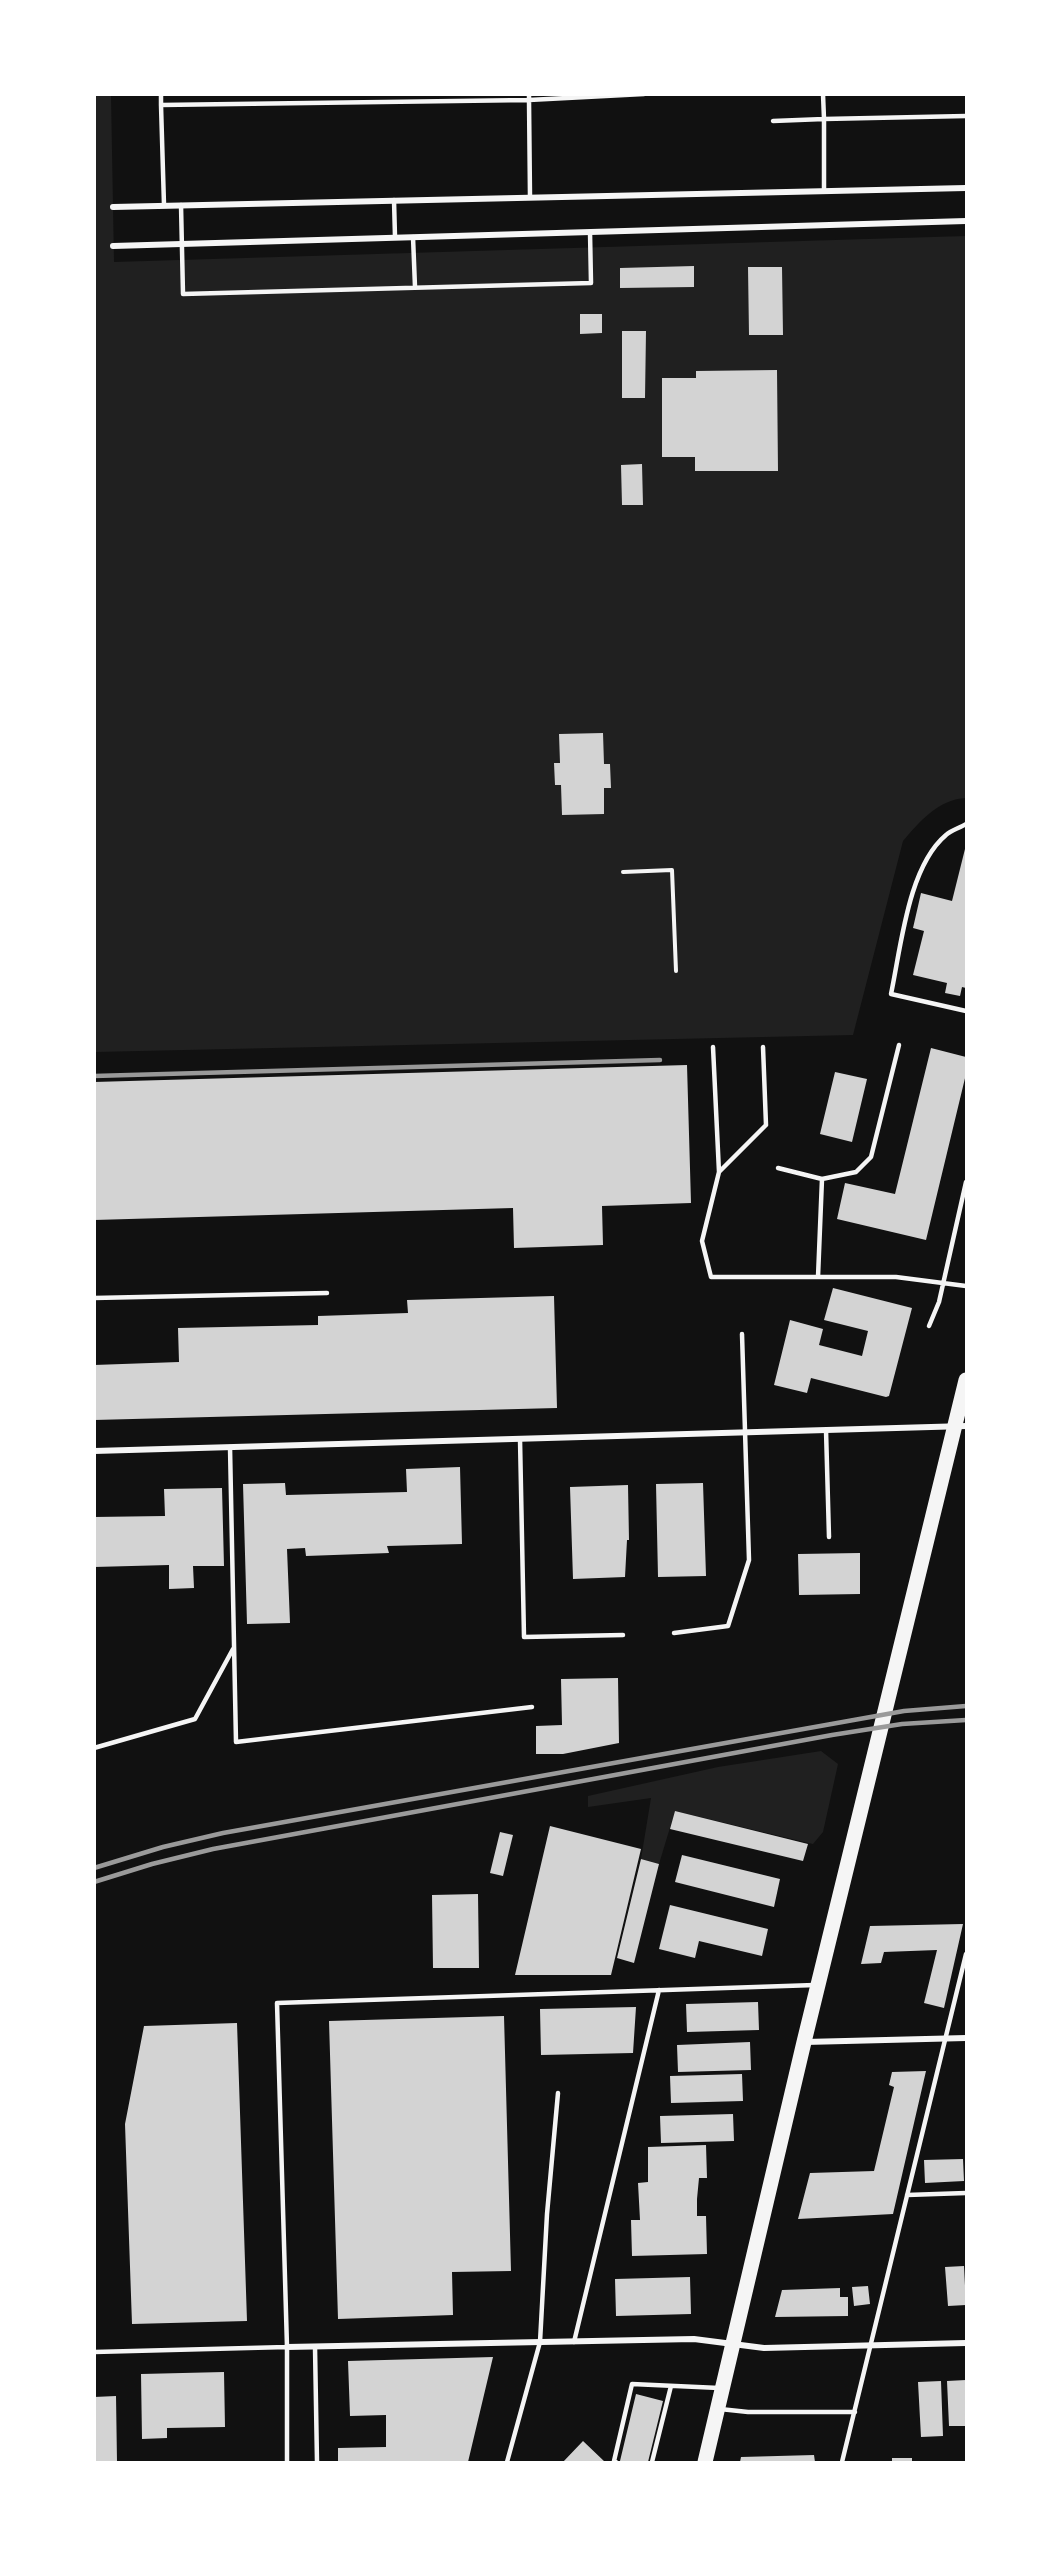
<!DOCTYPE html>
<html>
<head>
<meta charset="utf-8">
<style>
	body { margin:0 }
	#map { position:relative; width:1061px; height:2557px; overflow:hidden; background:#111; font-family:Rubik,sans-serif }
	canvas { display:block }
	.frame { position:absolute; inset:0; border:96px solid #fff; pointer-events:none }
</style>
</head>
<body>
<div id="map">
<canvas width="1061" height="2557"></canvas>
<div class="frame"></div>
</div>
<script>
const c = document.querySelector('canvas').getContext('2d');
c.lineJoin = 'round';
function fillPath(path, color) {
  c.fillStyle = color;
  c.fill(path, 'evenodd');
}
function strokePath(path, color, width, dash) {
  c.strokeStyle = color;
  c.lineWidth = width;
  c.lineCap = dash ? 'butt' : 'round';
  c.setLineDash(dash || []);
  c.stroke(path);
}
const green = new Path2D(`
	M94 95H111L114 262 966 236V798C939 799 919 822 903 841L853 1035 95 1052Z
	M821 1751 838 1764 823 1832 813 1844 675 1811 659 1864 641 1859 651 1798 588 1807V1796L718 1767Z`);
const building = new Path2D(`
	M694 266V287L620 288V268Z
	M748 267H782L783 335H749Z
	M580 314H602V333L580 334Z
	M622 331H646L645 398H622Z
	M777 370 778 471H695V457H662V378H696V371Z
	M642 464 643 505H622L621 465Z
	M603 733 604 764H610L611 788H604V814L562 815 561 785H555L554 763H560L559 734Z
	M966 845V988L962 987 960 996 945 993 947 983 913 975 924 931 913 928 921 893 952 901Z
	M931 1048 966 1057V1074L926 1240 837 1219 845 1183 895 1194Z
	M687 1065 691 1203 602 1206 603 1245 514 1248 513 1208 94 1220V1082Z
	M835 1072 867 1079 852 1142 820 1134Z
	M833 1288 912 1308 889 1396 886 1397 811 1378 807 1393 774 1385 790 1320 823 1329 819 1345 862 1356 868 1331 824 1320Z
	M554 1296 557 1408 94 1420V1365L179 1362 178 1328 318 1325V1316L408 1313 407 1300Z
	M460 1467 462 1544 387 1546 389 1553 306 1556 305 1548 287 1549 290 1623 247 1624 243 1484 285 1483 286 1495 407 1492 406 1469Z
	M703 1483 706 1576 658 1577 656 1484Z
	M628 1485 629 1540H627L625 1577 573 1579 570 1487Z
	M222 1488 224 1566H193L194 1588 169 1589V1565L94 1567V1517L165 1516 164 1489Z
	M860 1553V1594L799 1595 798 1554Z
	M618 1678 619 1743 563 1754H536V1726L562 1725 561 1679Z
	M675 1811 808 1844 803 1861 670 1829Z
	M550 1826 641 1849 611 1975H515Z
	M500 1832 513 1835 503 1876 490 1873Z
	M682 1855 780 1879 774 1907 675 1882Z
	M641 1859 659 1864 634 1963 617 1958Z
	M478 1894 479 1968H433L432 1895Z
	M670 1905 768 1929 762 1956 699 1941 695 1958 659 1949Z
	M963 1924 944 2008 924 2003 937 1950 884 1952 881 1963 861 1964 870 1926Z
	M758 2002 759 2030 687 2032 686 2004Z
	M636 2007 633 2053 541 2055 540 2009Z
	M504 2016 511 2271 452 2272 453 2315 338 2319 329 2021Z
	M237 2023 247 2321 132 2324 125 2124 144 2026Z
	M750 2042 751 2070 678 2072 677 2045Z
	M926 2071 893 2214 798 2219 810 2173 874 2171 894 2087 889 2085 892 2072Z
	M742 2074 743 2101 671 2103 670 2076Z
	M733 2114 734 2141 661 2143 660 2116Z
	M706 2145 707 2178H699L697 2199V2216H706L707 2254 632 2256 631 2220H640L638 2183 648 2182V2147Z
	M963 2159 964 2181 925 2183 924 2160Z
	M964 2266 966 2305 948 2306 945 2267Z
	M690 2277 691 2314 616 2316 615 2279Z
	M868 2286 870 2304 854 2306 852 2287Z
	M840 2288V2297H848V2316L775 2317 782 2290Z
	M493 2357 468 2462H338V2448L386 2447V2415L350 2416 348 2361Z
	M224 2372 225 2427 167 2428V2438L142 2439 141 2374Z
	M966 2380V2426H949L947 2381Z
	M941 2381 943 2436 921 2437 918 2382Z
	M636 2394 663 2401 648 2462 620 2461Z
	M116 2396 117 2462H94V2397Z
	M583 2441 605 2462H563Z
	M814 2455 815 2462H740L741 2457Z
	M892 2458H912V2462H892Z`);
const path = new Path2D(`
	M623 872 672 870 676 971`);
const service = new Path2D(`
	M161 94V105
	M529 94V100L644 94
	M773 121 824 119 823 94
	M824 190V119L966 116
	M394 200 395 237
	M164 205 161 105 529 100 530 197
	M181 205 183 294 591 283 590 232
	M413 237 415 287
	M966 824C960 828 951 830 946 835 908 867 901 947 891 994L966 1011
	M713 1047 719 1172 702 1241 711 1277H896L966 1286
	M778 1168 822 1179
	M719 1172 766 1125 763 1047
	M818 1277 822 1179 856 1172 871 1157 899 1045
	M94 1298 327 1293
	M929 1326 939 1302 966 1182
	M826 1430 829 1537
	M520 1439 524 1637 623 1635
	M230 1447 236 1742 532 1707
	M674 1633 728 1626 749 1560 742 1334
	M94 1748 195 1719 233 1649
	M907 2195 966 2193
	M574 2342 659 1990
	M315 2347 317 2462
	M94 2352 287 2347
	M720 2409 748 2412H855
	M287 2462V2347L277 2003 815 1985
	M507 2462 540 2342 547 2214 558 2093
	M616 2462 614 2461 632 2384 719 2388
	M652 2462 671 2386
	M842 2462 966 1954`);
const minor = new Path2D(`
	M113 207 966 188
	M113 246 966 221
	M94 1451 966 1426
	M805 2042 966 2038
	M287 2347 694 2339 764 2348 966 2343`);
const primary = new Path2D(`
	M705 2462 804 2042 966 1380`);
const rail = new Path2D(`
	M94 1076 660 1060
	M94 1868 163 1847 223 1833 904 1711 966 1706
	M94 1882 152 1864 213 1849 832 1735 902 1724 966 1720`);
fillPath(green, '#202020');
fillPath(building, '#d3d3d3');
strokePath(path, '#f5f5f5', 4);
strokePath(service, '#f5f5f5', 4.5);
strokePath(minor, '#f5f5f5', 6);
strokePath(primary, '#f5f5f5', 15);
strokePath(rail, '#9a9a9a', 4.5);
</script>
</body>
</html>
